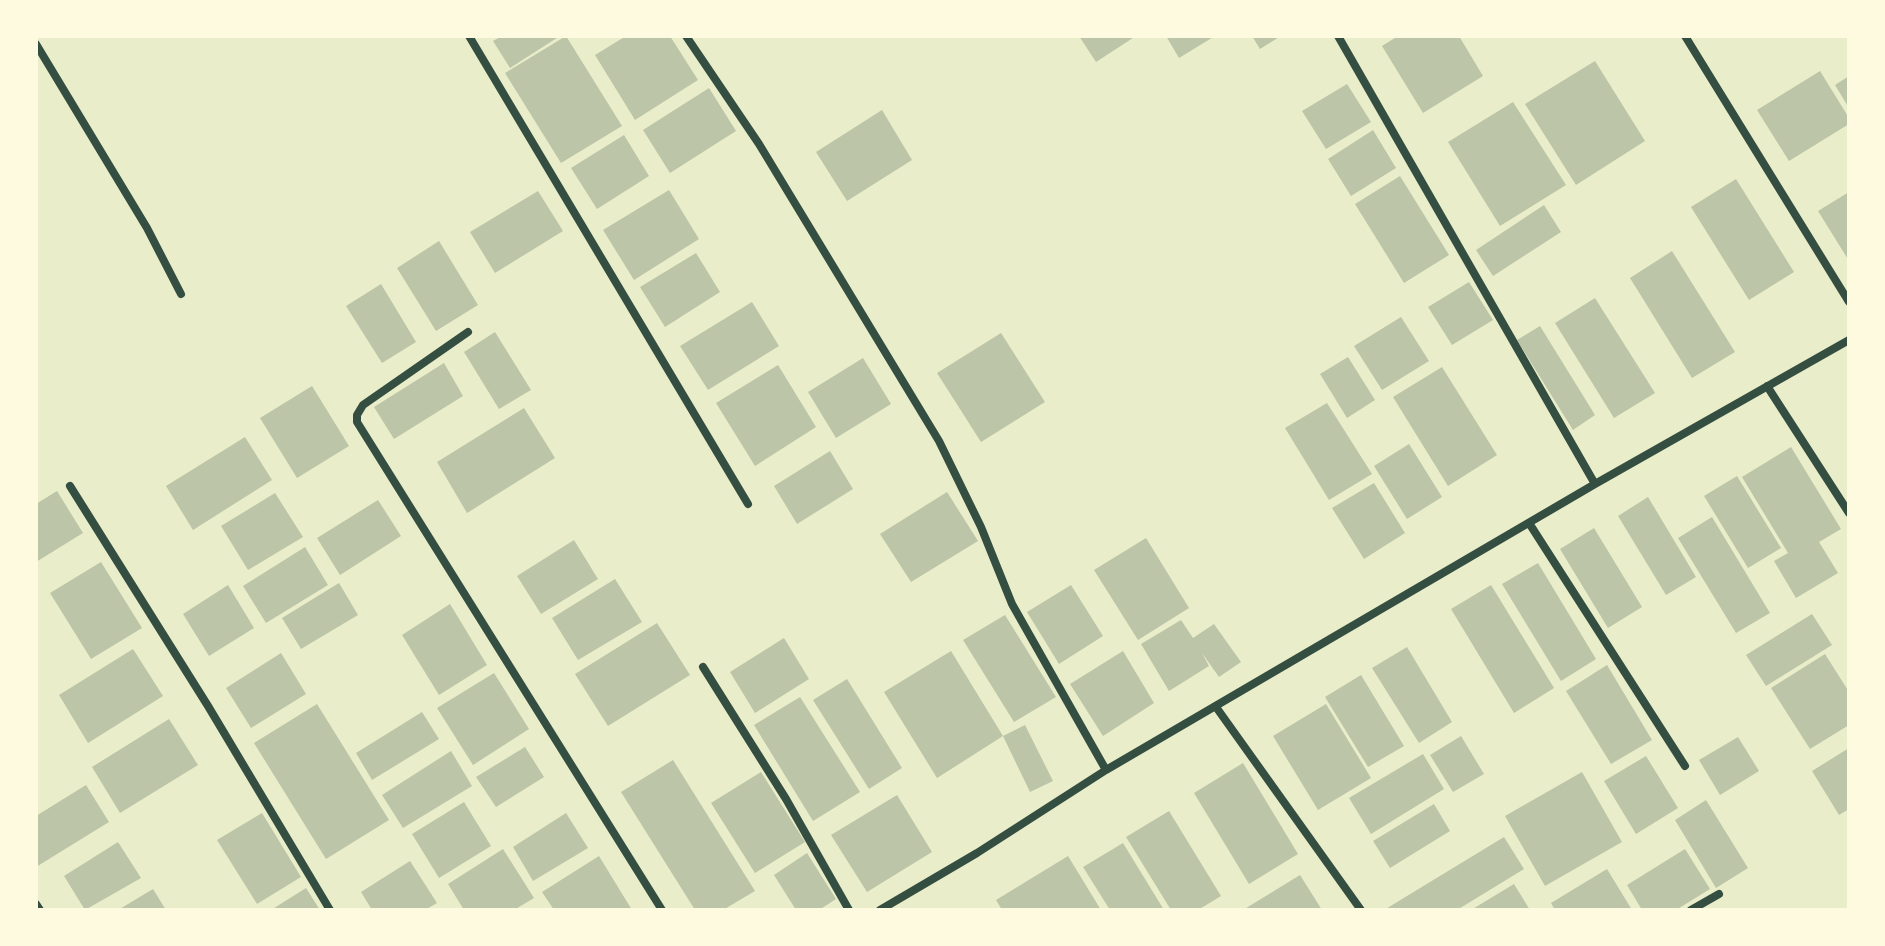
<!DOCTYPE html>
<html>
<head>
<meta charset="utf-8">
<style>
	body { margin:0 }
	#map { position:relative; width:1885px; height:946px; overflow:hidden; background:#e9edc9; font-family:"Source Sans 3",sans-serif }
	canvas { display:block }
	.frame { position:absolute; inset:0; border:38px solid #fefae0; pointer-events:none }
</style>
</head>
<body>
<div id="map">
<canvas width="1885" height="946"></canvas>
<div class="frame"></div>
</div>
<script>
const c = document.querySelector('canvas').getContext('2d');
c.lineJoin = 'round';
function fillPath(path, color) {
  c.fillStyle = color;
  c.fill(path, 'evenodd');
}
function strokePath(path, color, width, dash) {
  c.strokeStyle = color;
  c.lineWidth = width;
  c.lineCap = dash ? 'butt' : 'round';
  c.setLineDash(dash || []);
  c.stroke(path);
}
const building = new Path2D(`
	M502 36H560L510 68 493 41Z
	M566 36 622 126 561 163 505 73Z
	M626 36H670L698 80 635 120 595 55Z
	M1079 36H1136L1096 62Z
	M1166 36H1215L1179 58Z
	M1252 36H1281L1260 49Z
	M1398 36H1459L1483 76 1423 113 1382 46Z
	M1595 61 1645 141 1576 185 1525 104Z
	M1820 71 1849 118V124L1789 161 1757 110Z
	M1849 76V108L1835 85Z
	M1347 84 1371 122 1326 149 1302 111Z
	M709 88 736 131 670 173 643 130Z
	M1513 102 1566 185 1500 226 1448 142Z
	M882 110 912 160 847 201 816 152Z
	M1373 130 1396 168 1351 196 1328 159Z
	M624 135 649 176 597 209 571 168Z
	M1400 176 1449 255 1404 283 1355 204Z
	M1736 179 1794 272 1749 300 1691 207Z
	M669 190 699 239 634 280 603 230Z
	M538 191 563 231 495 273 470 232Z
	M1849 192V261L1818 211Z
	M1544 205 1561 232 1493 276 1476 250Z
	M439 241 478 305 436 331 397 268Z
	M1672 251 1735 352 1692 378 1630 278Z
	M696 253 720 292 665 327 640 287Z
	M1469 282 1493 320 1452 345 1428 307Z
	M381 284 416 342 382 363 346 306Z
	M1595 298 1655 393 1614 418 1555 323Z
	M752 302 779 346 708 390 680 346Z
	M1401 317 1429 361 1382 390 1354 346Z
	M1540 326 1595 415 1573 430 1517 340Z
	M495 332 531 390 499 409 464 352Z
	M1001 333 1045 402 981 442 937 373Z
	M1348 357 1375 400 1347 418 1320 374Z
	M863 358 891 404 836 438 808 392Z
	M444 363 463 396 394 439 374 407Z
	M778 365 816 427 755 466 716 403Z
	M1442 367 1497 455 1448 486 1393 397Z
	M312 386 349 446 297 478 260 418Z
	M1327 403 1372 474 1329 500 1285 428Z
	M524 408 555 458 467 513 437 462Z
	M245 437 272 480 193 530 166 486Z
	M1409 444 1442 497 1407 519 1374 466Z
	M1791 447 1841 529 1819 542 1838 573 1796 598 1774 561 1788 553 1742 477Z
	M830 451 853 489 797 524 774 486Z
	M1737 476 1781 548 1748 568 1704 496Z
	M1374 483 1405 533 1364 559 1332 508Z
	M57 491 83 533 36 562V504Z
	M947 492 978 541 911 582 880 534Z
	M275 493 303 537 248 570 221 526Z
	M1648 497 1696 577 1666 595 1618 516Z
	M378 500 401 536 340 575 317 538Z
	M1712 517 1770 613 1736 633 1678 538Z
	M1594 528 1642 607 1608 628 1560 549Z
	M1146 538 1189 608 1138 640 1094 570Z
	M574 540 598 579 541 614 517 576Z
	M305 547 328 585 266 623 243 586Z
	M101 562 142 628 91 659 50 593Z
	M1538 563 1596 659 1561 681 1502 584Z
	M615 579 642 622 578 660 552 618Z
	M339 583 358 615 301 649 282 618Z
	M228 585 254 628 209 656 183 614Z
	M1071 585 1103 636 1059 664 1027 612Z
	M1491 585 1554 688 1514 713 1451 609Z
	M450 604 487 665 439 695 402 635Z
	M1812 614 1832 645 1766 686 1746 655Z
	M1005 615 1056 697 1014 722 963 640Z
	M1181 620 1193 638 1214 624 1241 662 1219 677 1202 653 1209 666 1169 691 1141 644Z
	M657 623 690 675 608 726 575 674Z
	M784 638 809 679 755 713 730 672Z
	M1407 647 1452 722 1419 743 1372 668Z
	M133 649 163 696 88 743 59 695Z
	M951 651 1003 736 937 778 884 692Z
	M1123 651 1154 703 1103 736 1070 684Z
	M281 653 306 694 251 728 226 688Z
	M1825 654 1849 692V725L1810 749 1771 688Z
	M1607 665 1652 740 1611 764 1566 691Z
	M494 673 529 729 473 765 437 708Z
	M1361 675 1404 746 1368 767 1325 697Z
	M847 679 902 768 869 789 813 700Z
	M800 697 860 792 813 821 754 725Z
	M317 704 389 820 326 859 254 743Z
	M1326 704 1371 778 1318 810 1273 736Z
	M422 712 439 739 372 780 356 753Z
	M169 719 198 765 120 813 92 767Z
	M1025 725 1053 781 1030 792 1003 736Z
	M1461 736 1484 774 1453 792 1430 755Z
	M1738 737 1759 771 1720 795 1699 760Z
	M525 747 544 777 496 807 476 777Z
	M1849 748V809L1839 815 1812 771Z
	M451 751 472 786 403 828 382 795Z
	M1423 754 1444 789 1371 834 1349 798Z
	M1646 756 1678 808 1636 834 1604 781Z
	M673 760 755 891 723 910H695L621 792Z
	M1243 763 1298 854 1249 884 1194 793Z
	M761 772 805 842 755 873 711 803Z
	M1582 772 1622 842 1545 886 1505 816Z
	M86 785 109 822 36 867V816Z
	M897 795 932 852 867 892 831 835Z
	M1706 800 1748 868 1716 888 1675 820Z
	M464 802 491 846 439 878 412 834Z
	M1434 804 1450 831 1390 868 1373 841Z
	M1169 811 1221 896 1198 910H1171L1126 837Z
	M262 813 301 877 257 904 217 840Z
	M566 813 588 848 533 881 513 847Z
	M1504 837 1524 869 1457 910H1384Z
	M118 842 141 878 85 910 64 876Z
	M1123 843 1164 910H1110L1083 867Z
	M503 849 534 898 514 910H464L448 884Z
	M1685 849 1710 889 1676 910H1642L1627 885Z
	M807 853 836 899 819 910H796L774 875Z
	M599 856 632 910H554L542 892Z
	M1068 856 1101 910H1002L996 900Z
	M410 861 437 903 425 910H372L361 892Z
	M1607 869 1632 910H1555L1551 903Z
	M1300 875 1322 910H1243Z
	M1514 884 1530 910H1471Z
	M306 888 320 910H271Z
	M153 889 166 910H118Z`);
const minor = new Path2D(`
	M469 36 748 504
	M686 36 759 144 939 441 981 527 1012 604 1106 770
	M1338 36 1595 484
	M1685 36 1849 302
	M36 44 147 228 181 294
	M468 332 363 405 357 415V422L662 910
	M1767 386 1849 513
	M70 486 208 706 330 910
	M1529 523 1685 766
	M703 667 786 799 849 910
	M1216 707 1361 910
	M36 904 40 910
	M880 910 977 853 1106 770 1595 484 1849 340
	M1691 910 1719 894`);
fillPath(building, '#bcc5a7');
strokePath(minor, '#344e41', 8);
</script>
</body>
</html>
